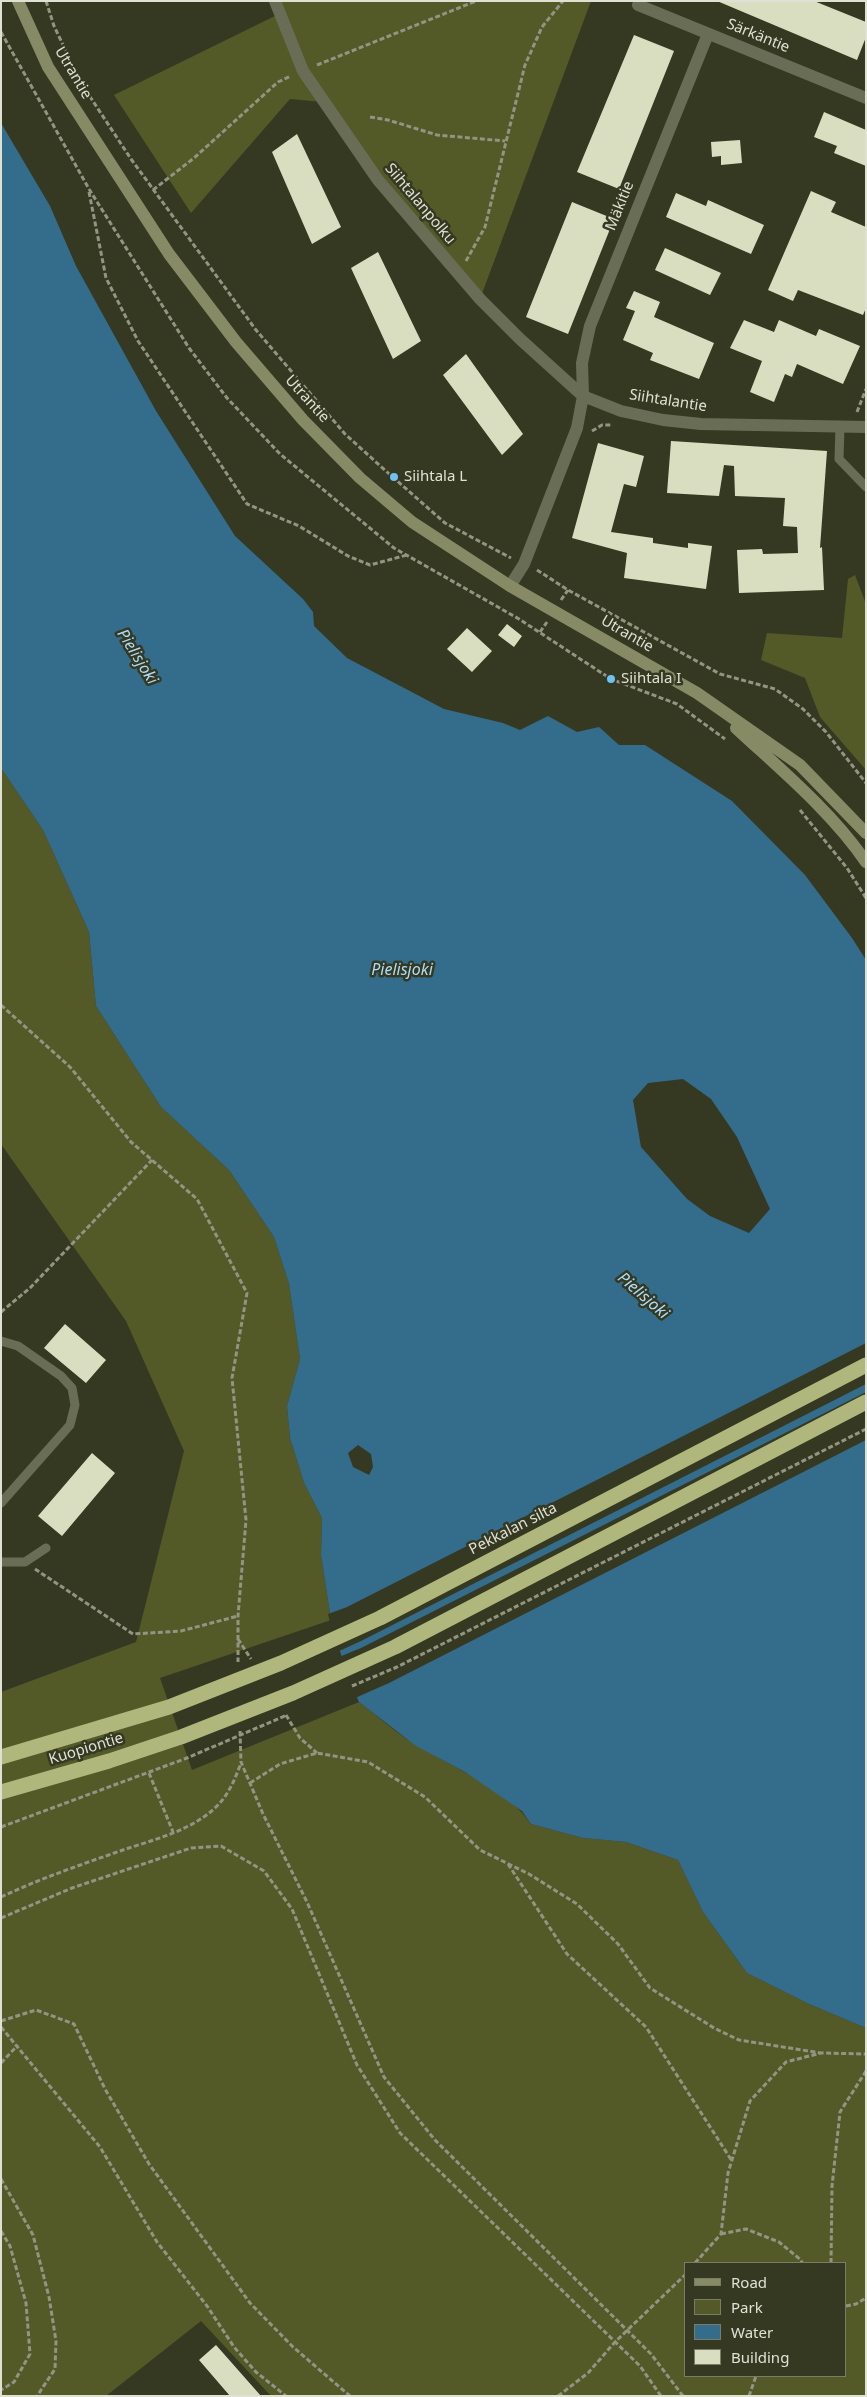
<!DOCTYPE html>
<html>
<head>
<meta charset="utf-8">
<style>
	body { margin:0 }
	#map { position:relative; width:867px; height:2397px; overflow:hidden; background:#363922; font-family:"Noto Sans",sans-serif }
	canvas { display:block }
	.frame { position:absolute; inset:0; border:2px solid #dfe1d3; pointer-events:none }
	.legend { position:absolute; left:684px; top:2262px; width:162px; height:115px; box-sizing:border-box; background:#363922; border:1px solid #7a7c69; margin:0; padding:6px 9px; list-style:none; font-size:15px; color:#dfe1d3 }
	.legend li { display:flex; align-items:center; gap:10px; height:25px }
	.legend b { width:25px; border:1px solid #7a7c69 }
</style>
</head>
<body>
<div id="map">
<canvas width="867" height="2397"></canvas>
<div class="frame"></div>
<ul class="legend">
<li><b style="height:6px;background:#868b66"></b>Road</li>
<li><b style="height:14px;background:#545928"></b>Park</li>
<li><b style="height:14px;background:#346c8c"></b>Water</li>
<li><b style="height:14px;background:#d9dec1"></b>Building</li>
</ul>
</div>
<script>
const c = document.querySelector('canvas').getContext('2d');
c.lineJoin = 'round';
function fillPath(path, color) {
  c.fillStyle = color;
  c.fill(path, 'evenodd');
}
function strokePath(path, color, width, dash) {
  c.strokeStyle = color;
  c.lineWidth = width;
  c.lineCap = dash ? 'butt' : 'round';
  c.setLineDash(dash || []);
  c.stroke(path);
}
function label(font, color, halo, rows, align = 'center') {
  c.font = font + ' "Noto Sans",sans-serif';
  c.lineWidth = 5;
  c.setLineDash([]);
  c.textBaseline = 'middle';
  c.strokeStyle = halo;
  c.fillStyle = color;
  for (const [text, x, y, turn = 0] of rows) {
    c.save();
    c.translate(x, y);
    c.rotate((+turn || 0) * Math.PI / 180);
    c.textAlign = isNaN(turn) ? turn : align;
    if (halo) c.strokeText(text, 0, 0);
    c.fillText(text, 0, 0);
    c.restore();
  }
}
const green = new Path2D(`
	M278 1H591L480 299 323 102 290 99 191 213 114 95 283 12Z
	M855 575 866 604V770L820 717 805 678 761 660 767 633 842 638 848 579Z
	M1 768 43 830 89 932 96 1006 161 1107 229 1170 274 1237 289 1284 300 1359 287 1406 290 1438 304 1483 322 1518 321 1555 331 1620 160 1678 192 1770 359 1702C378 1716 397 1734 418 1746 452 1767 510 1791 531 1824L583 1838 626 1842 678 1860 703 1912 747 1973 809 2004 866 2028V2396H271L201 2321 106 2396H1V1692L136 1642 184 1451 126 1321 1 1144ZM686 2263H846V2376H686Z`);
const water = new Path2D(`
	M1 123 50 206 76 266 156 411 235 536 303 599 313 612 314 626 347 658 444 709 503 723 520 730 548 716 577 732 599 727 619 745H645L732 801 805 875 852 938 866 960V2028L809 2004 747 1973 703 1912 678 1860 626 1842 583 1838 531 1824 522 1811 465 1772 416 1746 359 1702 346 1672 331 1620 321 1555 322 1518 304 1483 290 1438 287 1406 300 1359 289 1284 274 1237 229 1170 161 1107 96 1006 89 932 43 830 1 768ZM683 1079 711 1099 737 1137 770 1209 749 1233 710 1216 687 1199 641 1147 633 1100 648 1083ZM358 1445 371 1454 373 1467 369 1475 353 1467 348 1453Z`);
const pier = new Path2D(`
	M866 1343V1384L361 1641 337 1652 328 1614 347 1607Z
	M866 1392V1440L389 1683 355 1698 339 1657 361 1648Z`);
const building = new Path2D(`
	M717 1H814L866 22V37L857 60Z
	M634 35 674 51 619 189 577 172Z
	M824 112 866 130V166L834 153 837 146 814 137Z
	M297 134 341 227 312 244 272 152Z
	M740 140 742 163 721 165V156L712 157 711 142Z
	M811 191 836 202 831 212 866 227V308L863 315 798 290 793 301 768 290Z
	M676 193 706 206 708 200 764 225 751 254 666 217Z
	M572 202 614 219 568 334 526 317Z
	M665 248 721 273 710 295 655 270Z
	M378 252 421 341 393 359 351 268Z
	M634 291 660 302 654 317 714 343 699 379 650 360 653 353 623 340 635 311 626 308Z
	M744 320 774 332 779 320 816 336 819 329 860 346 843 384 797 364 792 377 785 374 774 402 750 392 762 361 730 348Z
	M466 354 523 434 502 455 443 375Z
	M671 441 827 451 820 548 822 547 824 590 739 593 737 550 762 549 763 554 798 553 797 527 783 526 785 498 735 496 734 466 724 465 719 496 667 493Z
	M598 443 644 456 636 487 624 484 611 532 653 538V543L688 548V543L712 546 706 589 624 578 627 553 572 538Z
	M507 624 522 636 514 647 498 635Z
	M467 628 492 651 472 672 447 649Z
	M65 1324 106 1360 86 1383 44 1348Z
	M92 1453 115 1473 62 1536 38 1516Z
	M216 2345 261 2396H230L199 2360Z`);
const path = new Path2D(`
	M46 1 54 26 81 83 131 159 256 330 345 434 387 472 445 523 511 558
	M1 32 89 189 189 348 227 398 280 454 394 548 519 619 611 679 677 704 725 739
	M317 65 476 1
	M370 117 388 120 437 135 505 141
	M153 190 194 158 278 82 291 76
	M89 192 106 278 138 341 247 504 299 526 348 556 370 565 407 555
	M466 261 485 227 525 65 542 27 563 1
	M857 412 866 389
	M592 431 602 425H612
	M537 570 568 590 720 674 775 689 803 709 826 732 866 783
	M561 600 568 590
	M540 632 547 622
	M800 810 847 868 866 898
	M1 1005 70 1067 131 1142 197 1199 247 1293 232 1378 246 1520 238 1616V1662
	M1 1312 30 1288 152 1160
	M35 1569 133 1634 181 1631 238 1616
	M238 1639 251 1659
	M352 1686 397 1667 866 1429
	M286 1715 300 1738 317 1753
	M240 1731 241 1762 263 1814 307 1902 384 2077 435 2140 651 2354 683 2396
	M149 1773 173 1832
	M250 1783 280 1764 317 1753 368 1762 425 1797 480 1850 529 1874 577 1904 618 1944 650 1988 714 2028 739 2040 821 2053
	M1 1827 187 1758 287 1715
	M508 1864 567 1954 646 2027 732 2161
	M1 1897C39 1879 80 1865 120 1851 152 1840 192 1831 217 1806 229 1794 235 1779 241 1763
	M1 1918 72 1888 191 1848 221 1846 264 1871 292 1909 357 2065 400 2133 640 2366 661 2396
	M1 2021 36 2010 74 2024 105 2089 149 2164 250 2303 293 2347 350 2396
	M1 2027 100 2147 157 2242 207 2306 234 2347 256 2372 286 2396
	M1 2063 18 2045
	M1 2179 33 2235 49 2297 56 2341 55 2369 37 2396
	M1 2231 10 2246 26 2303 30 2354 14 2382 1 2390
	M721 2234 746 2229 779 2242 801 2260 802 2263
	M695 2263 721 2234 728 2173 750 2101 786 2062 821 2053 866 2054
	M831 2263 832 2186 840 2112 866 2071
	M846 2306 856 2304 866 2298
	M558 2396 588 2373 615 2342 686 2274
	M749 2396 756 2376`);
const lane = new Path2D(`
	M840 426 839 459 866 487
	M1 1341 18 1346 61 1376 72 1388 75 1405 70 1425 1 1503
	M1 1562H25L46 1548`);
const street = new Path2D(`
	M275 1 303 71 378 180 480 299 520 339 583 396 621 411 663 420 701 424 866 427
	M638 5 866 98
	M510 586 524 564 577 428 583 396 582 363 590 326 708 34`);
const secondary = new Path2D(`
	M18 1 48 67 169 254 236 342 303 420 360 478 412 522 510 586 697 693 800 765 866 833
	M736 728C781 770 831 811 866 862`);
const highway = new Path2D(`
	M1 1757 169 1707 281 1663 380 1618 866 1365
	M1 1792 109 1761 181 1737 293 1693 395 1647 866 1402`);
const markers = [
	[394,477,5,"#6ec2f3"],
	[611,679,5,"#6ec2f3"]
];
const streetNames = [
	["Särkäntie",758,36,22],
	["Utrantie",73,73,59],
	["Siihtalanpolku",420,204,50],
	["Mäkitie",620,206,-68],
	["Utrantie",307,399,48],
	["Siihtalantie",668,401,9],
	["Utrantie",627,634,30],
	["Pekkalan silta",513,1529,-27],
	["Kuopiontie",86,1749,-17]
];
const poiNames = [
	["Siihtala L",404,477],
	["Siihtala I",621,679]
];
const waterNames = [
	["Pielisjoki",137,657,58],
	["Pielisjoki",402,970],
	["Pielisjoki",643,1296,41]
];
fillPath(green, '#545928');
fillPath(water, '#346c8c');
fillPath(pier, '#363922');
fillPath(building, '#d9dec1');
strokePath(path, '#929582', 3, [5, 2.5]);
strokePath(lane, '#6a6d56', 9);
strokePath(street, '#6a6d56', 12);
strokePath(secondary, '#868b66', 12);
strokePath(highway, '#afb77d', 15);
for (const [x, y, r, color] of markers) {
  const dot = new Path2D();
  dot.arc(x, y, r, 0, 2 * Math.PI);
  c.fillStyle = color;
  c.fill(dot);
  strokePath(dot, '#363922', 2);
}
label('15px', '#dfe1d3', '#363922', streetNames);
label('15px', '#dfe1d3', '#363922', poiNames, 'left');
label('italic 16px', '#acdcf9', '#363922', waterNames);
</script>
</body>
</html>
